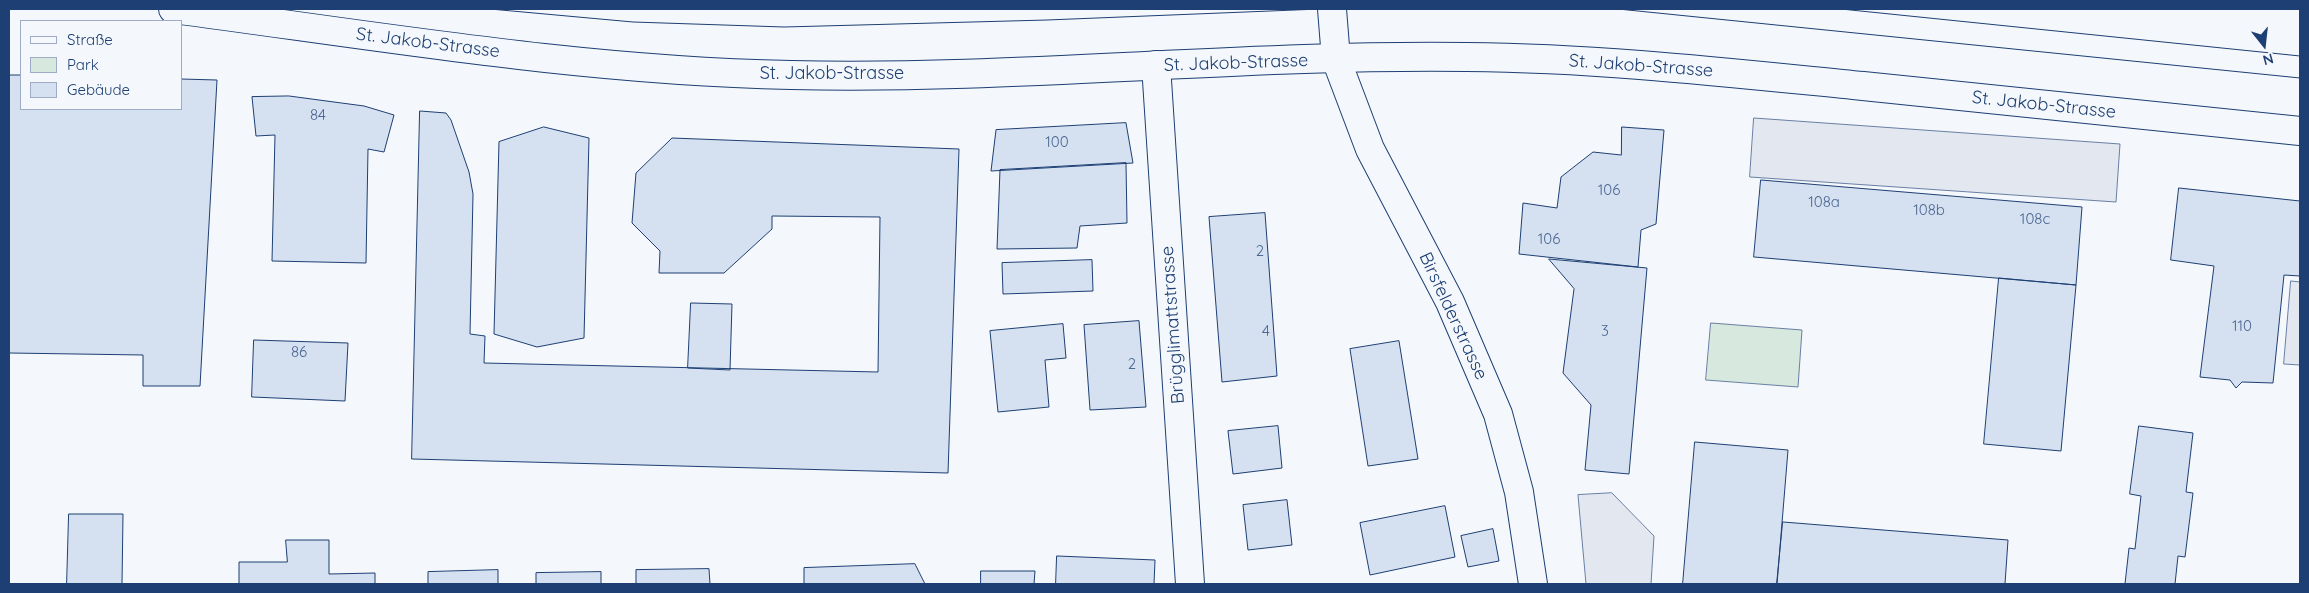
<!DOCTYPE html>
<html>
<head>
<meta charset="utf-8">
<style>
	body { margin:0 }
	#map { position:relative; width:2309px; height:593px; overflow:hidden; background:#f4f7fb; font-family:Quicksand,sans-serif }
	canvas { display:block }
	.frame { position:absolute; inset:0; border:10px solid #1d3f73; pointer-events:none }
	.legend { position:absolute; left:20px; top:20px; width:162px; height:90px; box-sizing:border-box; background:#f4f7fb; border:1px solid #9eadc5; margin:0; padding:6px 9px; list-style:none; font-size:15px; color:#1d3f73 }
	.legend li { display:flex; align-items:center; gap:10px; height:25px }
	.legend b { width:25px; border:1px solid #9eadc5 }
	.north { position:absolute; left:2239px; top:20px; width:50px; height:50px; -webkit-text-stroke:4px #f4f7fb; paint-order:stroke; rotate:164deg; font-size:14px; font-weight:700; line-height:20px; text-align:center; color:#1d3f73 }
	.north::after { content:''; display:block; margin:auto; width:18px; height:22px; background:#1d3f73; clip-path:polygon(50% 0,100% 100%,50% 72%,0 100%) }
</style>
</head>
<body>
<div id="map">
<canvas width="2309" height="593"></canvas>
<div class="frame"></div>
<ul class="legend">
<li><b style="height:6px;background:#f4f7fb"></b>Straße</li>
<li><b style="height:14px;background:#d7e8df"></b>Park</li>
<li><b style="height:14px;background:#d5e0f0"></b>Gebäude</li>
</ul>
<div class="north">N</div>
</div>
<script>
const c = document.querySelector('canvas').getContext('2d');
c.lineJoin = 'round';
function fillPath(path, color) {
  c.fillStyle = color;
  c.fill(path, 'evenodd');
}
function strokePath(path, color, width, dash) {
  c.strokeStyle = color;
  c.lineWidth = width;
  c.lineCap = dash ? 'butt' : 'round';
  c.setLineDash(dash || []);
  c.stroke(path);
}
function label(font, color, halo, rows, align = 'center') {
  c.font = font + ' Quicksand,sans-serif';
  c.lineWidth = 4;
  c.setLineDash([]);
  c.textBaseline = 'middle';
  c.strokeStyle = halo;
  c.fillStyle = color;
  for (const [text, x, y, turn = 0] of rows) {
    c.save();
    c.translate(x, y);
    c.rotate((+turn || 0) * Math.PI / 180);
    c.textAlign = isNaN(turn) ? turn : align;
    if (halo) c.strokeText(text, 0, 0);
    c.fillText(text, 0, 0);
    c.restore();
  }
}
const green = new Path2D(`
	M1711 323 1802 330 1798 387 1706 380Z`);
const parking = new Path2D(`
	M1754 118 2120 144 2116 202 1750 177Z
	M2291 281 2300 282V365L2284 364Z
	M1612 493 1654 536 1651 584H1586L1578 495Z`);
const building = new Path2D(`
	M9 75H21V109H181V79L217 80 200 386H143V355L9 353Z
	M289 96 364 106 394 115 384 152 368 149 366 263 272 261 275 135 256 136 252 97Z
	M420 111 446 113 451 120 469 172 473 194 470 334 485 336 484 363 878 372 880 217 772 216V229L724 273H659L660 251 632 223 636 173 672 138 959 149 948 473 412 459Z
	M1126 123 1133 163 991 171 996 130Z
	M544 127 589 138 584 338 537 347 494 334 499 142Z
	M1622 127 1664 130 1656 224 1641 230 1638 267 1519 254 1523 203 1557 208 1561 177 1593 152 1621 155Z
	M1126 163 1127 223 1080 226 1077 248 997 249 1000 170Z
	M1761 180 2082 207 2076 285 1754 257Z
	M2179 188 2300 201V276L2284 275 2273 383 2242 382 2236 388 2230 380 2200 377 2214 266 2171 260Z
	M1265 213 1277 376 1222 382 1209 217Z
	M1549 259 1647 268 1629 474 1585 470 1591 405 1563 373 1574 289Z
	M1092 260 1093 291 1003 294 1002 263Z
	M1999 278 2076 285 2061 451 1984 444Z
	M691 303 732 304 730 370 688 368Z
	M1139 321 1146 407 1090 410 1084 325Z
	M1063 324 1066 358 1045 360 1049 407 998 412 990 331Z
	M254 340 348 343 345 401 252 397Z
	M1399 341 1418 459 1368 466 1350 349Z
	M1278 426 1282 468 1233 474 1228 431Z
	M2139 426 2193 433 2186 492 2193 493 2185 557 2178 556 2175 584H2125L2129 548 2135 549 2141 496 2130 494Z
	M1695 442 1788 450 1777 584H1683Z
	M1287 500 1292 545 1248 550 1243 505Z
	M1445 506 1455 557 1370 575 1360 523Z
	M69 514H123L122 584H67Z
	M1783 522 2008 540 2005 584H1777Z
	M1493 529 1499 561 1468 567 1461 536Z
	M286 540H329V574L375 573V584H239V562H287Z
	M1057 556 1155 560 1154 584H1056Z
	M915 564 925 584H804V568Z
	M709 569 710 584H636V570Z
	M498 570V584H428V572Z
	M981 571H1035L1034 584H981Z
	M601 572V584H536V573Z`);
const minor = new Path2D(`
	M1156 65 1190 584`);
const secondary = new Path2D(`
	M1332 9 1336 59 1370 149 1450 302 1498 414 1519 492 1533 584`);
const primary = new Path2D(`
	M173 9C378 36 584 71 791 75 1017 80 1242 54 1467 57 1600 58 1731 73 1863 86 2009 101 2154 116 2300 131`);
const tram = new Path2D(`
	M490 9 633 22 784 27 1047 20 1320 9
	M817 9H884
	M1618 9 2300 78
	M1841 9 2300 56`);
const numberNames = [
	["84",318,115],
	["100",1057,142],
	["106",1609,190],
	["108a",1824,202],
	["108b",1929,210],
	["108c",2035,219],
	["106",1549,239],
	["2",1260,251],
	["110",2242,326],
	["4",1266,331],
	["3",1605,331],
	["86",299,352],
	["2",1132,364]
];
const streetNames = [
	["St. Jakob-Strasse",428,43,7],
	["St. Jakob-Strasse",1236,63,-2],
	["St. Jakob-Strasse",1641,66,4],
	["St. Jakob-Strasse",832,74],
	["St. Jakob-Strasse",2044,105,6],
	["Birsfelderstrasse",1453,316,65],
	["Brügglimattstrasse",1173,325,-94]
];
fillPath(green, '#d7e8df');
strokePath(green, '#687fa3', 1);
fillPath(parking, '#e3e8f0');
strokePath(parking, '#687fa3', 1);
fillPath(building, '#d5e0f0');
strokePath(building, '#1d3f73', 1);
strokePath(minor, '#1d3f73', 30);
strokePath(secondary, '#1d3f73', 30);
strokePath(primary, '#1d3f73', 30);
strokePath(minor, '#f4f7fb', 28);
strokePath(secondary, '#f4f7fb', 28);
strokePath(primary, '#f4f7fb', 28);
strokePath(tram, '#1d3f73', 1);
label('15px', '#4b6792', null, numberNames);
label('18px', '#1d3f73', '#f4f7fb', streetNames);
</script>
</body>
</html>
